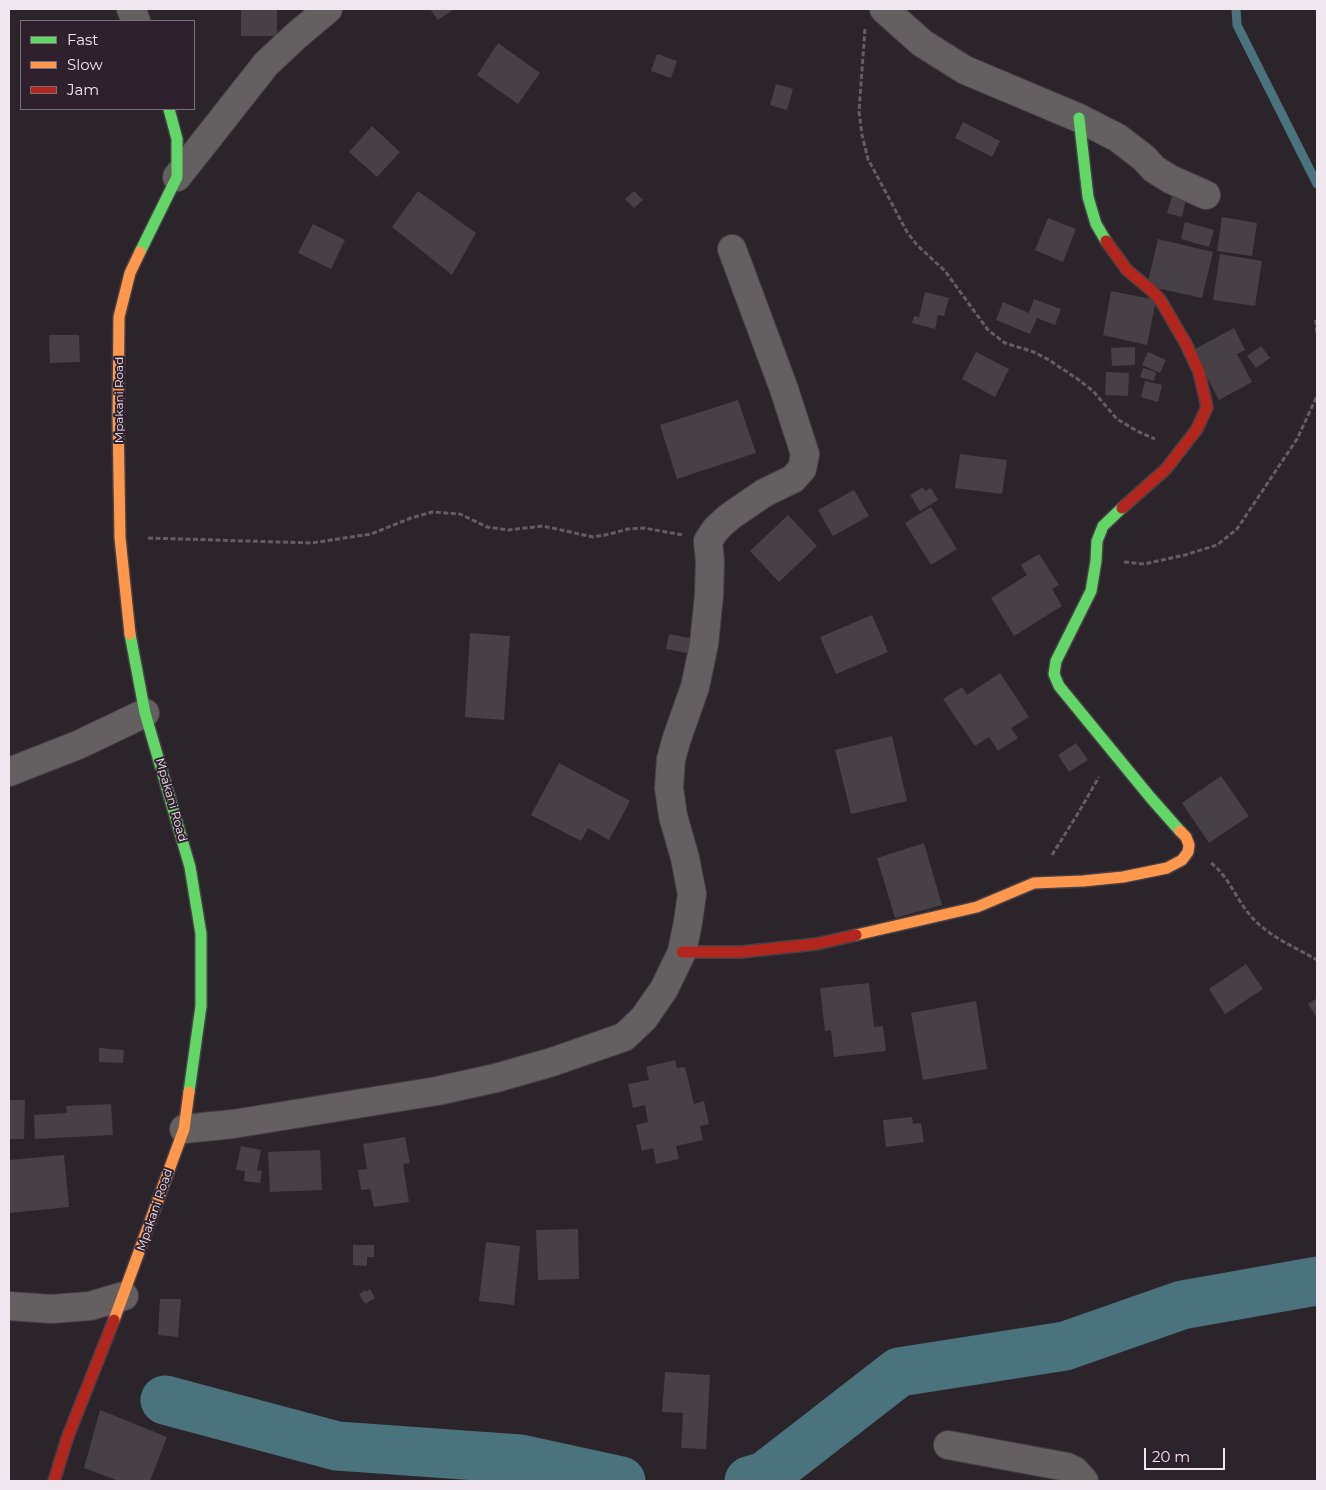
<!DOCTYPE html>
<html>
<head>
<meta charset="utf-8">
<style>
	body { margin:0 }
	#map { position:relative; width:1326px; height:1490px; overflow:hidden; background:#2c242b; font-family:Montserrat,sans-serif }
	canvas { display:block }
	.frame { position:absolute; inset:0; border:10px solid #f0e6f0; pointer-events:none }
	.legend { position:absolute; left:20px; top:20px; width:175px; height:90px; box-sizing:border-box; background:#2f202e; border:1px solid #7c6f7c; margin:0; padding:6px 9px; list-style:none; font-size:15px; color:#f0e6f0 }
	.legend li { display:flex; align-items:center; gap:10px; height:25px }
	.legend b { width:25px; border:1px solid #7c6f7c }
	.scale { position:absolute; left:1144px; top:1448px; width:81px; height:22px; box-sizing:border-box; border:2px solid #f0e6f0; border-top:0; padding-left:6px; font-size:15px; line-height:18px; white-space:nowrap; color:#f0e6f0; -webkit-text-stroke:4px #2f202e; paint-order:stroke }
</style>
</head>
<body>
<div id="map">
<canvas width="1326" height="1490"></canvas>
<div class="frame"></div>
<ul class="legend">
<li><b style="height:6px;background:#63d668"></b>Fast</li>
<li><b style="height:6px;background:#ff974d"></b>Slow</li>
<li><b style="height:6px;background:#b3261e"></b>Jam</li>
</ul>
<div class="scale">20 m</div>
</div>
<script>
const c = document.querySelector('canvas').getContext('2d');
c.lineJoin = 'round';
function strokePath(path, color, width, dash) {
  c.strokeStyle = color;
  c.lineWidth = width;
  c.lineCap = dash ? 'butt' : 'round';
  c.setLineDash(dash || []);
  c.stroke(path);
}
function fillPath(path, color) {
  c.fillStyle = color;
  c.fill(path, 'evenodd');
}
function label(font, color, halo, rows, align = 'center') {
  c.font = font + ' Montserrat,sans-serif';
  c.lineWidth = 4;
  c.setLineDash([]);
  c.textBaseline = 'middle';
  c.strokeStyle = halo;
  c.fillStyle = color;
  for (const [text, x, y, turn = 0] of rows) {
    c.save();
    c.translate(x, y);
    c.rotate((+turn || 0) * Math.PI / 180);
    c.textAlign = isNaN(turn) ? turn : align;
    if (halo) c.strokeText(text, 0, 0);
    c.fillText(text, 0, 0);
    c.restore();
  }
}
const stream = new Path2D(`
	M1236 9 1237 25 1317 184`);
const river = new Path2D(`
	M165 1400 337 1446 520 1459 621 1481
	M749 1481 765 1476 899 1372 1065 1346 1182 1305 1317 1281`);
const building = new Path2D(`
	M241 9H277V36H241Z
	M430 9H454L438 20Z
	M498 43 540 73 518 104 477 75Z
	M657 54 677 61 671 78 651 71Z
	M776 84 793 89 787 110 770 105Z
	M963 122 1000 141 992 157 955 138Z
	M372 126 400 152 377 177 349 152Z
	M418 191 476 233 452 275 392 227Z
	M634 191 643 200 634 208 625 199Z
	M1172 196 1186 199 1182 217 1167 213Z
	M1222 217 1257 223 1252 256 1217 251Z
	M1048 218 1076 229 1063 262 1035 250Z
	M1185 222 1214 230 1209 247 1181 239Z
	M313 224 345 240 331 269 298 253Z
	M1158 239 1213 252 1202 298 1147 286Z
	M1220 254 1262 261 1255 306 1213 300Z
	M1111 291 1156 300 1147 345 1103 335Z
	M925 292 949 298 944 316 938 315 935 329 912 323 914 316 919 317Z
	M1034 299 1061 309 1055 325 1037 318 1030 334 996 320 1003 302 1029 313Z
	M1234 328 1245 350 1237 354 1252 382 1219 400 1193 350Z
	M49 335H79L80 362 50 363Z
	M1261 346 1270 358 1256 368 1247 356Z
	M1135 347V365L1112 366 1111 348Z
	M976 352 1009 369 995 397 962 379Z
	M1148 352 1166 360 1160 373 1142 365Z
	M1143 368 1156 372 1154 381 1140 377Z
	M1106 372 1129 373 1128 396 1105 395Z
	M1145 381 1162 385 1158 402 1141 397Z
	M738 400 756 453 677 479 660 425Z
	M960 454 1007 460 1002 494 955 488Z
	M923 487 925 491 931 488 938 500 920 511 910 495Z
	M854 490 869 516 833 536 818 510Z
	M931 507 957 549 931 565 905 523Z
	M788 515 817 546 779 582 750 551Z
	M1039 554 1059 585 1052 589 1062 606 1014 636 991 598 1027 575 1021 565Z
	M872 615 888 652 836 674 820 637Z
	M470 633 510 636 504 720 465 717Z
	M669 634 694 639 692 654 666 649Z
	M1000 673 1029 717 1011 728 1018 738 998 751 989 737 975 746 943 699 962 687 967 695Z
	M892 736 907 801 851 814 835 750Z
	M1076 743 1088 760 1069 772 1058 755Z
	M559 763 630 801 609 840 588 828 581 841 531 815Z
	M1221 776 1249 816 1209 843 1182 803Z
	M924 843 942 905 895 918 877 858Z
	M1246 964 1263 989 1225 1014 1209 989Z
	M869 983 874 1027 883 1026 886 1051 834 1057 831 1030 825 1031 820 988Z
	M1317 998V1018L1308 1004Z
	M976 1001 987 1069 923 1080 911 1013Z
	M99 1048 124 1050 123 1063 99 1062Z
	M675 1060 677 1068 685 1067 694 1104 704 1101 709 1124 700 1126 703 1140 676 1146 679 1159 656 1164 653 1148 642 1151 636 1125 648 1122 645 1105 633 1108 628 1084 649 1080 646 1067Z
	M9 1100H25L24 1139H9Z
	M111 1104 113 1135 35 1139 34 1115 67 1113 66 1106Z
	M912 1117 913 1124 921 1123 924 1142 886 1147 883 1120Z
	M405 1137 410 1163 403 1164 409 1202 374 1207 370 1189 361 1190 358 1170 367 1169 363 1144Z
	M241 1146 261 1150 257 1170 262 1171 260 1183 244 1181 245 1171 236 1170Z
	M320 1150 322 1190 270 1192 268 1152Z
	M64 1155 69 1207 9 1213V1160Z
	M578 1229 579 1279 538 1280 536 1230Z
	M486 1242 520 1246 514 1305 479 1301Z
	M353 1245H374V1257H367V1266L353 1265Z
	M370 1289 375 1298 365 1304 359 1294 365 1290 366 1292Z
	M160 1299H181L178 1337 158 1335Z
	M665 1372 710 1375 706 1449 681 1448 683 1413 662 1412Z
	M100 1410 167 1437 150 1481H119L84 1468Z`);
const path = new Path2D(`
	M865 29 859 111 862 135 868 159 907 232 917 245 945 271 988 330 1005 343 1034 352 1049 360 1079 380 1093 391 1117 419 1137 431 1155 439
	M1316 320 1317 334
	M148 538 312 543 371 534 411 518 432 512 460 514 487 527 508 530 543 526 593 537 610 534 628 529 644 528 683 535
	M1124 562 1144 564 1185 555 1217 545 1237 529 1297 439 1317 396
	M1052 855 1077 815 1099 777
	M1211 863C1229 877 1236 899 1250 915 1267 936 1295 947 1317 960`);
const street = new Path2D(`
	M131 9 136 21
	M884 9 922 43 965 70 1079 118 1118 138 1144 158 1154 169 1170 179 1206 195
	M177 177 266 64 297 35 328 9
	M9 772 78 745 145 713
	M184 1129 233 1124 437 1091 496 1078 552 1062 624 1037 644 1018 664 989 682 952 688 922 692 894 685 858 673 816 669 788 671 759 677 738 695 687 704 644 709 595 710 561 708 541 716 529 729 517 764 493 793 479 802 469 805 454 784 389 732 249
	M9 1306 51 1309 90 1306 124 1296
	M948 1445 1067 1467 1075 1471 1084 1481`);
const fast = new Path2D(`
	M1079 118 1088 197 1096 224 1106 241
	M140 252 177 177V139L169 109
	M1122 508 1103 526 1097 541 1096 561 1091 591 1056 661 1054 674 1059 686 1150 797 1180 831
	M130 634 145 713 190 867 201 934V1006L189 1092`);
const slow = new Path2D(`
	M130 634 120 538 118 416 119 317 130 273 140 252
	M856 935 977 907 1034 883 1083 881 1123 877 1167 868 1182 860 1188 852 1189 845 1186 837 1180 831
	M114 1320 184 1129 189 1092`);
const jam = new Path2D(`
	M1106 241 1127 270 1152 291 1161 301 1186 344 1199 372 1207 407 1197 429 1166 469 1122 508
	M682 952H741L816 944 856 935
	M54 1481 68 1436 114 1320`);
const streetNames = [
	["Mpakani Road",119,400,-90],
	["Mpakani Road",171,800,74],
	["Mpakani Road",155,1210,-71]
];
strokePath(stream, '#4a737e', 9);
strokePath(river, '#4a737e', 49);
fillPath(building, '#474047');
strokePath(street, '#474046', 30);
strokePath(fast, '#474046', 14);
strokePath(slow, '#474046', 14);
strokePath(jam, '#474046', 14);
strokePath(path, '#635e61', 3, [5, 2.5]);
strokePath(street, '#646061', 28);
strokePath(fast, '#63d668', 11);
strokePath(slow, '#ff974d', 11);
strokePath(jam, '#b3261e', 11);
label('12px', '#f0e6f0', '#2f202e', streetNames);
</script>
</body>
</html>
